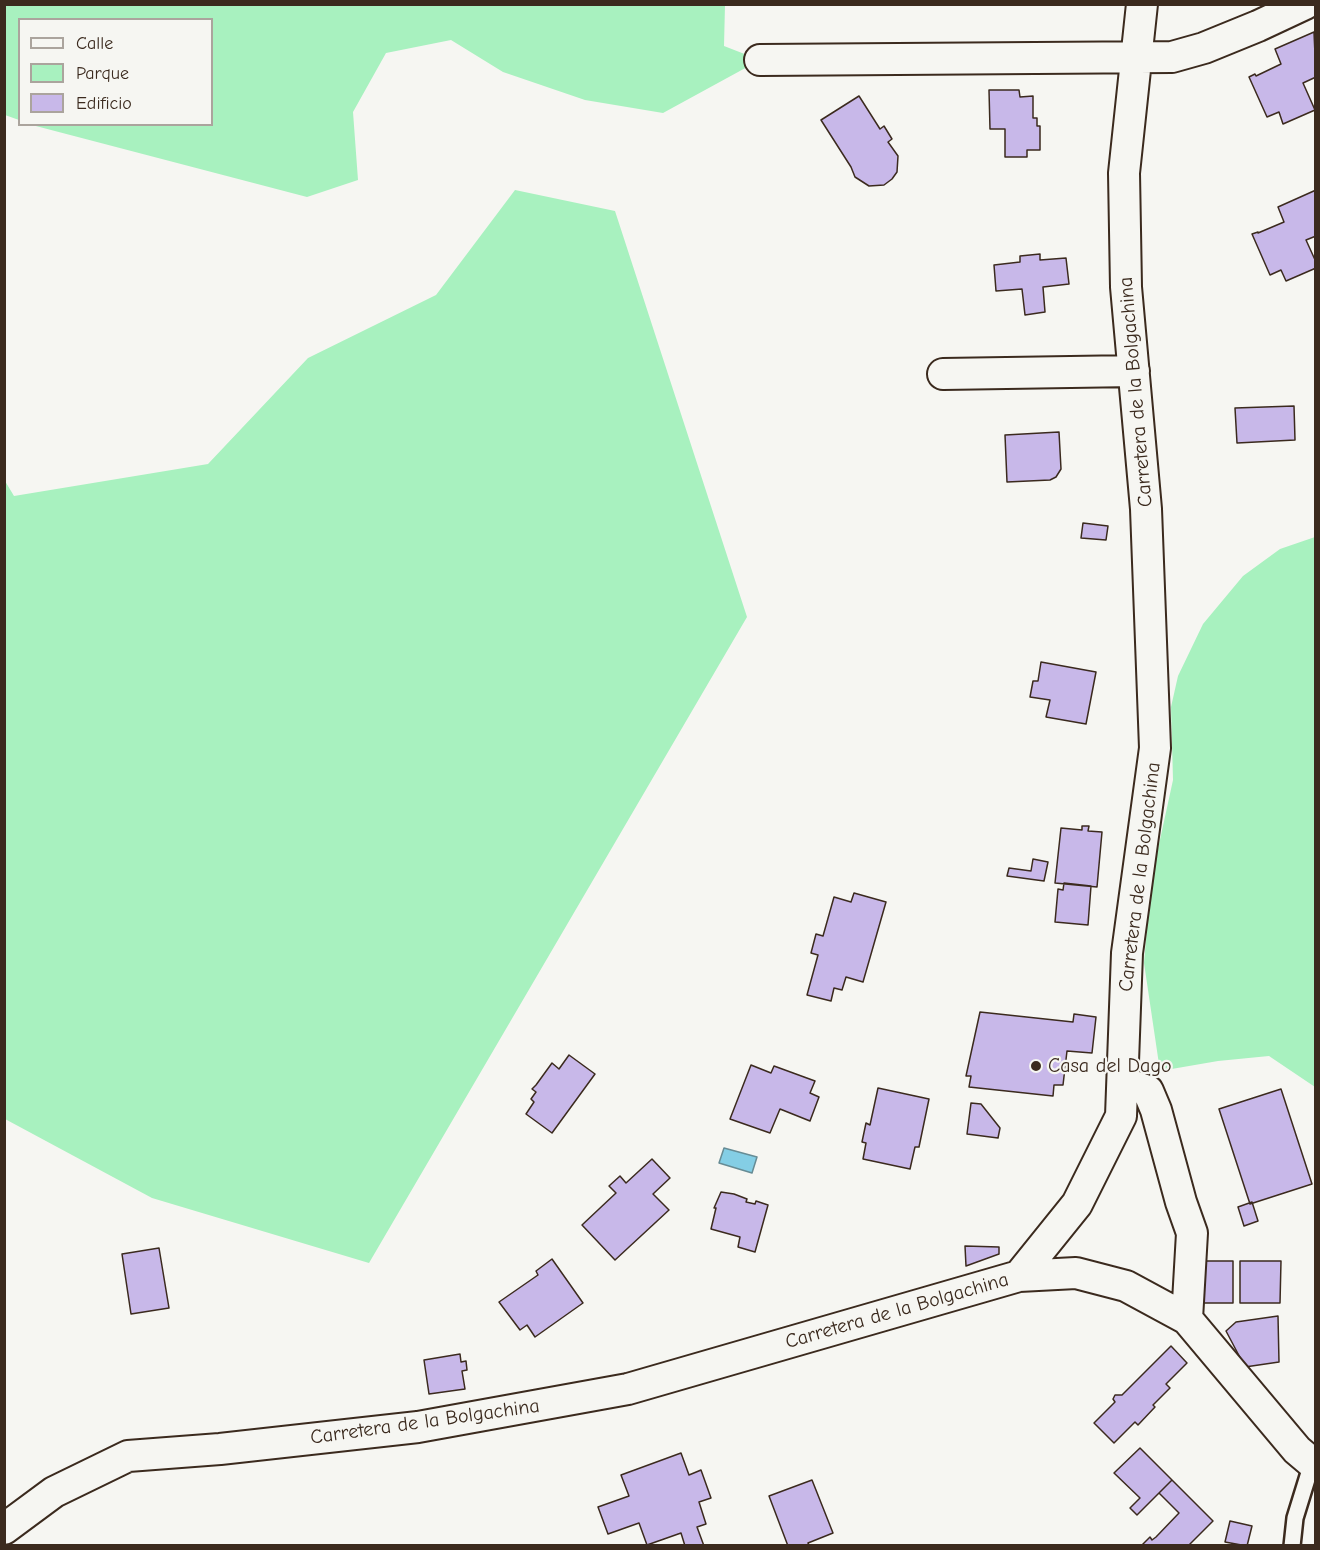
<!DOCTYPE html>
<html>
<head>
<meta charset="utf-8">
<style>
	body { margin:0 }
	#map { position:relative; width:1320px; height:1550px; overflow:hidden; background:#f6f6f2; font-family:"Comic Neue",sans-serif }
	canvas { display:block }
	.frame { position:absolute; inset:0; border:6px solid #3b2a1e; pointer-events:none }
	.legend { position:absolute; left:18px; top:18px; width:195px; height:108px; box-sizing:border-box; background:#f6f6f2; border:2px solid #aba49d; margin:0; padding:8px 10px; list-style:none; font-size:18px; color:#3b2a1e }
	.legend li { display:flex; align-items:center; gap:12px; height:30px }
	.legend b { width:30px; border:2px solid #aba49d }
</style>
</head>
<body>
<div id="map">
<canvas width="1320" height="1550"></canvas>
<div class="frame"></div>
<ul class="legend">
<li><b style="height:8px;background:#f6f6f2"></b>Calle</li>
<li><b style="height:16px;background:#a8f1bf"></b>Parque</li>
<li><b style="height:16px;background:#c8b8e9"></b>Edificio</li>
</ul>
</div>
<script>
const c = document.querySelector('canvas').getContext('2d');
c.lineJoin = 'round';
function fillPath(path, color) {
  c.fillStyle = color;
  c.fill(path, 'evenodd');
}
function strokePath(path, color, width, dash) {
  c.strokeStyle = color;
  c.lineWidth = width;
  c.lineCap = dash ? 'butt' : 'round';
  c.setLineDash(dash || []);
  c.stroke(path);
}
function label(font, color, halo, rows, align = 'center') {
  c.font = font + ' "Comic Neue",sans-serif';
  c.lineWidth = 4.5;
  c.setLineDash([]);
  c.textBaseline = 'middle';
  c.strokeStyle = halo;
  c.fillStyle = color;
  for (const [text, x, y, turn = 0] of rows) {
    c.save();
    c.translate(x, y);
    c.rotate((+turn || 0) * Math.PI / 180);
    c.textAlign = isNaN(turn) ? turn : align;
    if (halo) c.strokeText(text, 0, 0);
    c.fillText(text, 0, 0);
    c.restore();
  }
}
const green = new Path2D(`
	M4 5H725L724 46 760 60 663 113 585 100 503 72 451 40 386 53 353 112 358 180 307 197 32 125 212 124V20H20L19 120 5 115Z
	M515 190 615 211 747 617 369 1263 152 1198 5 1119V481L14 496 208 464 308 358 436 295Z
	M1315 537V1087L1269 1056 1218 1061 1160 1071 1144 963 1151 881 1173 780 1171 707 1178 676 1203 624 1243 576 1280 549Z`);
const water = new Path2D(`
	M724 1148 757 1157 752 1173 719 1163Z`);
const building = new Path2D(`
	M1314 32 1316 77 1303 83 1315 110 1283 124 1279 112 1267 117 1249 77 1255 74 1256 76 1281 64 1275 49Z
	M989 90H1019L1020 97 1033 96V118H1037V126H1040V150H1027V157H1005V129H990Z
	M859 96 880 129 884 126 892 139 888 142 898 156 897 172 892 179 884 185 869 186 855 177 851 167 821 120Z
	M1316 190V236L1306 240 1316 262V268L1286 281 1281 270 1270 275 1252 234 1258 232V233L1284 222 1278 207Z
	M1040 254V260L1066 258 1069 284 1043 287 1045 312 1025 315 1022 289 996 291 994 265 1020 262V256Z
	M1294 406 1295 440 1237 443 1235 408Z
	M1059 432 1061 469 1056 477 1050 480 1007 482 1005 435Z
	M1083 523 1108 526 1106 540 1081 538Z
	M1041 662 1096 672 1086 724 1046 717 1050 700 1030 697 1033 681H1038Z
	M1082 826H1089L1088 831 1102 832 1097 887 1055 883 1061 828 1082 830Z
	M1033 859 1048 862 1044 881 1007 876 1009 868 1031 871Z
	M1064 883 1091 886 1088 925 1055 922 1058 889 1063 890Z
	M854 893 886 902 863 982 846 977 842 990 834 988 831 1001 807 995 818 955 811 953 816 934 823 936 834 897 851 902Z
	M980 1012 1073 1022 1074 1014 1096 1017 1092 1053 1067 1051 1063 1085H1054L1053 1096 969 1087 971 1076H966Z
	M569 1055 595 1074 552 1133 526 1114 534 1102 531 1099 536 1092 532 1089 536 1085 552 1063 559 1069Z
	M751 1065 771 1073 774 1066 815 1081 810 1093 819 1097 810 1121 780 1109 770 1133 730 1119Z
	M878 1088 929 1099 919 1147H915L910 1169 863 1159 866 1143 862 1142 866 1123 870 1125Z
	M1281 1089 1312 1184 1250 1204 1219 1109Z
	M971 1103 981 1104 1000 1128 998 1138 967 1134Z
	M652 1159 670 1178 653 1194 669 1210 615 1260 582 1225 616 1193 609 1186 620 1176 626 1183Z
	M721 1192 734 1194 747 1199 746 1202 755 1204 756 1201 768 1205 755 1252 738 1247 740 1237 711 1229 716 1208H714Z
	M1252 1202 1258 1221 1244 1226 1238 1207Z
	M965 1246 999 1247V1254L966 1266Z
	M159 1248 169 1308 131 1314 122 1254Z
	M552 1259 583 1303 535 1337 527 1325 520 1330 499 1302 538 1275 536 1271Z
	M1204 1261H1233V1303H1203Z
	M1240 1261H1281L1280 1303H1240Z
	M1278 1316 1279 1362 1245 1367 1226 1331 1236 1322Z
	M1171 1346 1187 1363 1166 1384 1170 1388 1153 1405 1155 1407 1138 1425 1135 1422 1114 1443 1094 1423 1115 1402 1113 1399 1115 1395H1122Z
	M460 1354 461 1362 466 1361 467 1370 462 1371 465 1389 429 1394 424 1360Z
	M1140 1448 1172 1480 1137 1515 1130 1508 1140 1498 1114 1473Z
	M681 1453 689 1475 701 1470 711 1498 699 1502 706 1524 697 1527 704 1546H685L681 1533 647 1545 639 1523 608 1534 598 1507 629 1496 621 1475Z
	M812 1480 833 1533 808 1543 809 1546H788L769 1496Z
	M1172 1480 1213 1521 1188 1546H1141L1150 1537 1152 1540 1156 1537 1179 1513 1159 1493Z
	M1230 1521 1252 1526 1247 1546 1225 1542Z`);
const service = new Path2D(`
	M1292 1546 1295 1518 1312 1463`);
const minor = new Path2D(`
	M760 60 1172 57 1204 48 1258 26 1305 4
	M943 374 1134 371
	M1123 1082 1148 1091 1156 1110 1181 1202 1192 1233 1187 1319
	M1019 1276 1076 1273 1126 1286 1187 1319 1297 1450 1316 1466
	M4 1529 54 1492 128 1456 220 1449 418 1427 628 1389 1019 1276 1077 1204 1121 1116 1127 953 1155 748 1146 509 1126 287 1124 173 1142 4`);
const markers = [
	[1036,1066,6,"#3b2a1e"]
];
const streetNames = [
	["Carretera de la Bolgachina",1136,392,-95],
	["Carretera de la Bolgachina",1140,877,-83],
	["Carretera de la Bolgachina",897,1311,-16],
	["Carretera de la Bolgachina",425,1422,-8]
];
const poiNames = [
	["Casa del Dago",1048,1066]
];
fillPath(green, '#a8f1bf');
fillPath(water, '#84cee5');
strokePath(water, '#678c95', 1.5);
fillPath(building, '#c8b8e9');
strokePath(building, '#3b2a1e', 1.5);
strokePath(service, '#3b2a1e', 20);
strokePath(minor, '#3b2a1e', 34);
strokePath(service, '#f6f6f2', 15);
strokePath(minor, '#f6f6f2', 30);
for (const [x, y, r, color] of markers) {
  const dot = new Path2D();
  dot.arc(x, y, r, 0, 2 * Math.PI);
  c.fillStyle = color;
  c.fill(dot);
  strokePath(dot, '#f6f6f2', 2);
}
label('20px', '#3b2a1e', '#f6f6f2', streetNames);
label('20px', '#3b2a1e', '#f6f6f2', poiNames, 'left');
</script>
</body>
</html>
